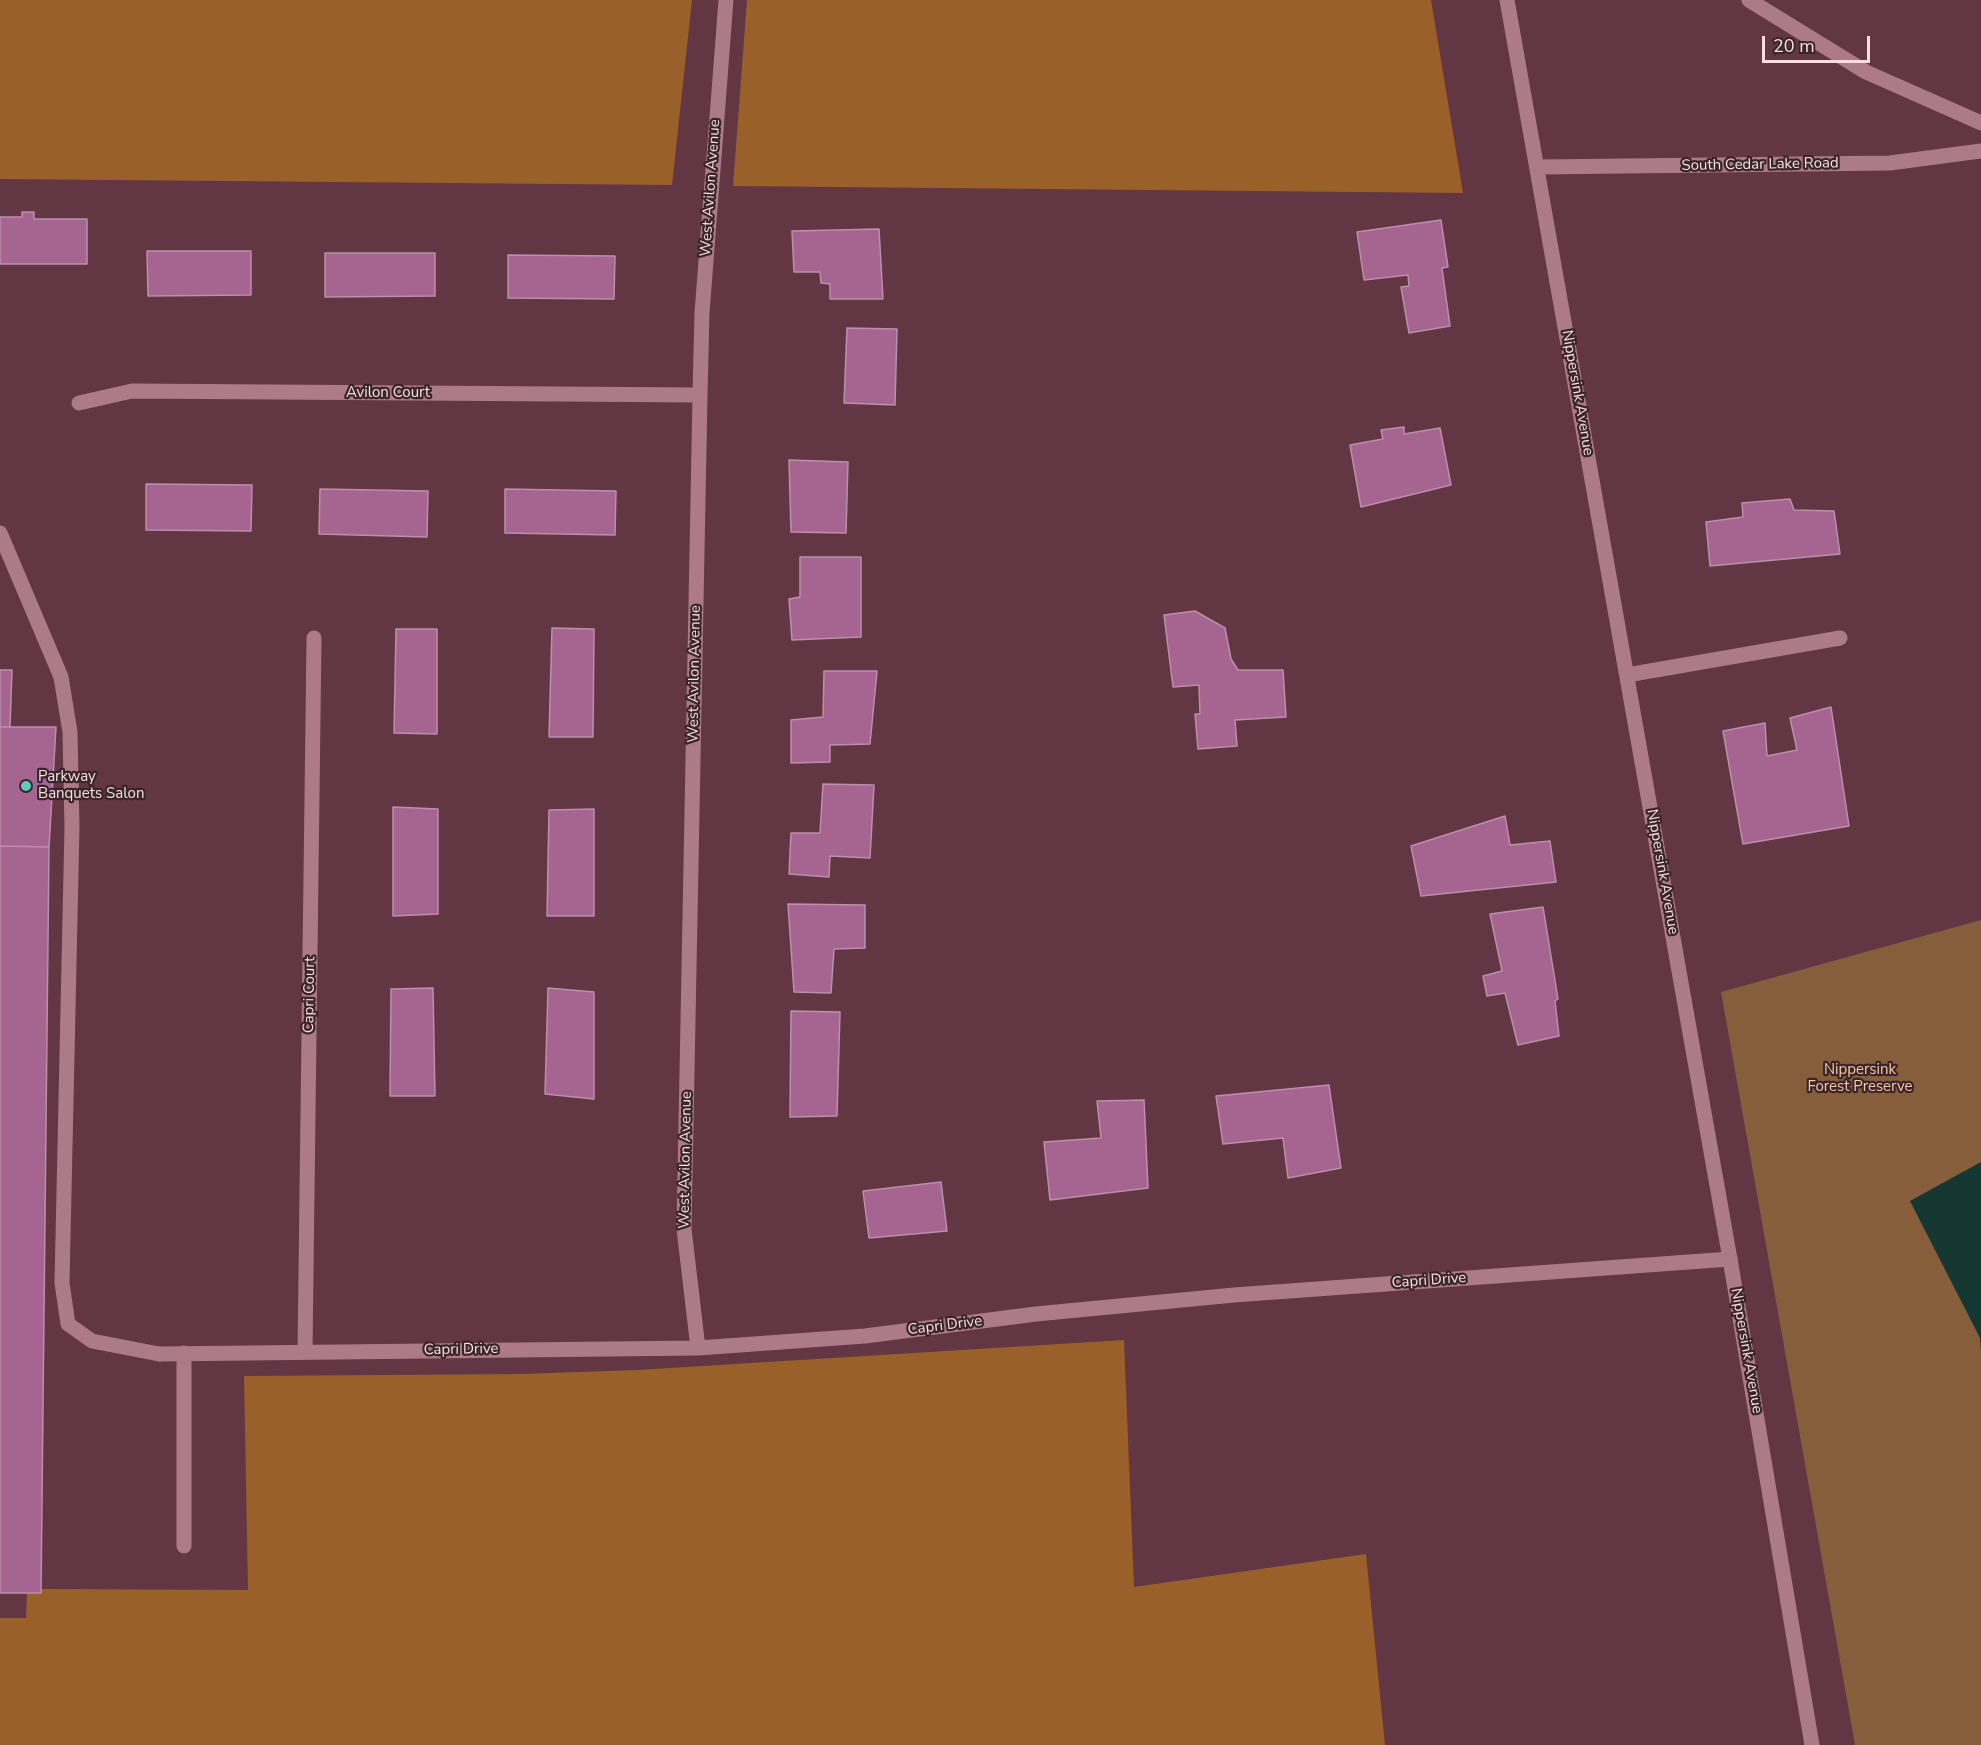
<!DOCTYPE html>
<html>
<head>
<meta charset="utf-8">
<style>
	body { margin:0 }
	#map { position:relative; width:1981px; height:1745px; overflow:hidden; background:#623643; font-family:"Nunito Sans",sans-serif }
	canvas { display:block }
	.scale { position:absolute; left:1762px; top:36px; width:108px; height:27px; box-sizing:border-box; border:3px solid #f9dde4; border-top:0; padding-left:8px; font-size:18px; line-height:21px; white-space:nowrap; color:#f9dde4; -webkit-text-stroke:4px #39252b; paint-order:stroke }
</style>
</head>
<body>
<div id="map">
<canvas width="1981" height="1745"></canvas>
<div class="scale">20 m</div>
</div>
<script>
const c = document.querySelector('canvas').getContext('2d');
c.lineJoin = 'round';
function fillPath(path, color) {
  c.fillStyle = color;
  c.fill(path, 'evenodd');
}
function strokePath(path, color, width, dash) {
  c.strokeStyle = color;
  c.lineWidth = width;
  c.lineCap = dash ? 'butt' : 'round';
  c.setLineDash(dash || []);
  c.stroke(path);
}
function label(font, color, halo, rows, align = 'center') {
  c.font = font + ' "Nunito Sans",sans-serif';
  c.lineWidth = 4.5;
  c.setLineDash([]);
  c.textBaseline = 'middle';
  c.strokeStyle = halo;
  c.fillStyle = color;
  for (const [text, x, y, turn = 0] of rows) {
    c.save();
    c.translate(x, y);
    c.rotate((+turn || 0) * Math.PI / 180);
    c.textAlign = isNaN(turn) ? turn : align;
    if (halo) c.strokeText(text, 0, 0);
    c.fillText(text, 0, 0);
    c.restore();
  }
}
const green = new Path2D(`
	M1981 920V1745H1855L1721 992Z`);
const forest = new Path2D(`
	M0 0H692L672 185 0 179Z
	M747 0H1431L1463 193 733 186Z
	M1124 1340 1134 1587 1366 1554 1385 1745H0V1618H26L27 1593H41V1589L248 1590 244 1376 521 1374 638 1370Z`);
const water = new Path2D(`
	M1981 1162V1352L1980 1338 1910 1201Z`);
const building = new Path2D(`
	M22 212H34V219H87V264H0V217H22Z
	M1441 220 1448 267 1442 268 1450 326 1409 333 1401 287 1409 286 1408 275 1364 280 1357 232Z
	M879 229 883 299H830V284L821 283 820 272H794L792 231Z
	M147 251H251V295L148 296Z
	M325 253H435V296L325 297Z
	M508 255 615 256 614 299 508 298Z
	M847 328 897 329 895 405 844 403Z
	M1404 427V434L1440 428 1451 485 1361 507 1350 445 1383 439 1381 430Z
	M789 460 848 462 846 533 791 532Z
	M146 484 252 485 251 531 146 530Z
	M320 489 428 491 427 537 319 534Z
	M505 489 616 491 615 535 505 533Z
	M1790 499 1794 510 1834 511 1840 554 1710 566 1706 522 1743 517 1742 503Z
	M800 557H861V637L792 640 789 599 800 597Z
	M1195 611 1225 628 1231 659 1238 670H1283L1286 717 1235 720 1237 746 1198 749 1195 714H1200L1199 685 1173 687 1164 615Z
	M552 628 594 629 593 737H549Z
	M396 629H437V734L394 733Z
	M0 670H12L10 727H0Z
	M824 671H877L870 744 830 745V762L791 763V720L823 717Z
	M1831 707 1849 826 1743 844 1723 731 1765 723 1767 756 1797 750 1790 718Z
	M0 727H56L49 847 0 846Z
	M823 784 874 785 870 858 830 856 829 877 789 874 791 833H820Z
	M393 807 438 809V914L393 916Z
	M594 809V916H547L549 810Z
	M1505 816 1510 845 1550 841 1556 882 1421 896 1411 846Z
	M0 846 49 847 41 1593H0Z
	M788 904 865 905V948L834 949 831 993 794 992Z
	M1543 907 1558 999 1555 1001 1559 1036 1518 1045 1505 993 1487 996 1483 976 1502 971 1490 914Z
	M433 988 435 1096H390L391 989Z
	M548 988 594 992V1099L545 1094Z
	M791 1011 840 1012 837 1116 790 1117Z
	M1329 1085 1341 1168 1288 1178 1283 1138 1223 1144 1216 1096Z
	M1144 1100 1148 1188 1050 1200 1044 1142 1101 1138 1097 1101Z
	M941 1182 947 1231 869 1238 863 1191Z`);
const lane = new Path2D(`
	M0 533 61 677 70 732 72 827 62 1283 68 1324 92 1341 159 1354
	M1627 675 1840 638
	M184 1353V1546`);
const street = new Path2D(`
	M1538 167 1890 163 1981 151
	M79 403 132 391 700 395
	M698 1348 684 1229 700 395 702 313 726 0
	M305 1351 314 638
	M159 1354 698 1348 865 1336 1036 1314 1234 1295 1730 1259`);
const secondary = new Path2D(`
	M1507 0 1730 1259 1812 1745
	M1749 0 1866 72 1981 123`);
const markers = [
	[26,786,6,"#5bcebb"]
];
const streetNames = [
	["South Cedar Lake Road",1760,165,-1],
	["West Avilon Avenue",711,188,-86],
	["Avilon Court",388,393],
	["Nippersink Avenue",1577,393,80],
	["West Avilon Avenue",695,674,-89],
	["Nippersink Avenue",1662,872,80],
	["Capri Court",310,995,-89],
	["West Avilon Avenue",686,1160,-89],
	["Capri Drive",1429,1281,-4],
	["Capri Drive",945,1326,-7],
	["Capri Drive",461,1350,-1],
	["Nippersink Avenue",1746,1351,80]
];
const poiNames = [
	["Parkway",38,777],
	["Banquets Salon",38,794]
];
const parkNames = [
	["Nippersink",1860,1070],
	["Forest Preserve",1860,1087]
];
fillPath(green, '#865e3c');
fillPath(forest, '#9a6029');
fillPath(water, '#153731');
fillPath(building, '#a66490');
strokePath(building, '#bc8fab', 1.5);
strokePath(lane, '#ad7a89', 15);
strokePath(street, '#ad7a89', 15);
strokePath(secondary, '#ad7a89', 15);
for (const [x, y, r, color] of markers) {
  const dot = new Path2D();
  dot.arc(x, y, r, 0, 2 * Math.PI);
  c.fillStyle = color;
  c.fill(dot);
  strokePath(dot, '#39252b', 2);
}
label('15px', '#f9dde4', '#39252b', streetNames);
label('15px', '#f9dde4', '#39252b', poiNames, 'left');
label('15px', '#fac79e', '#39252b', parkNames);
</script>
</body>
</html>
